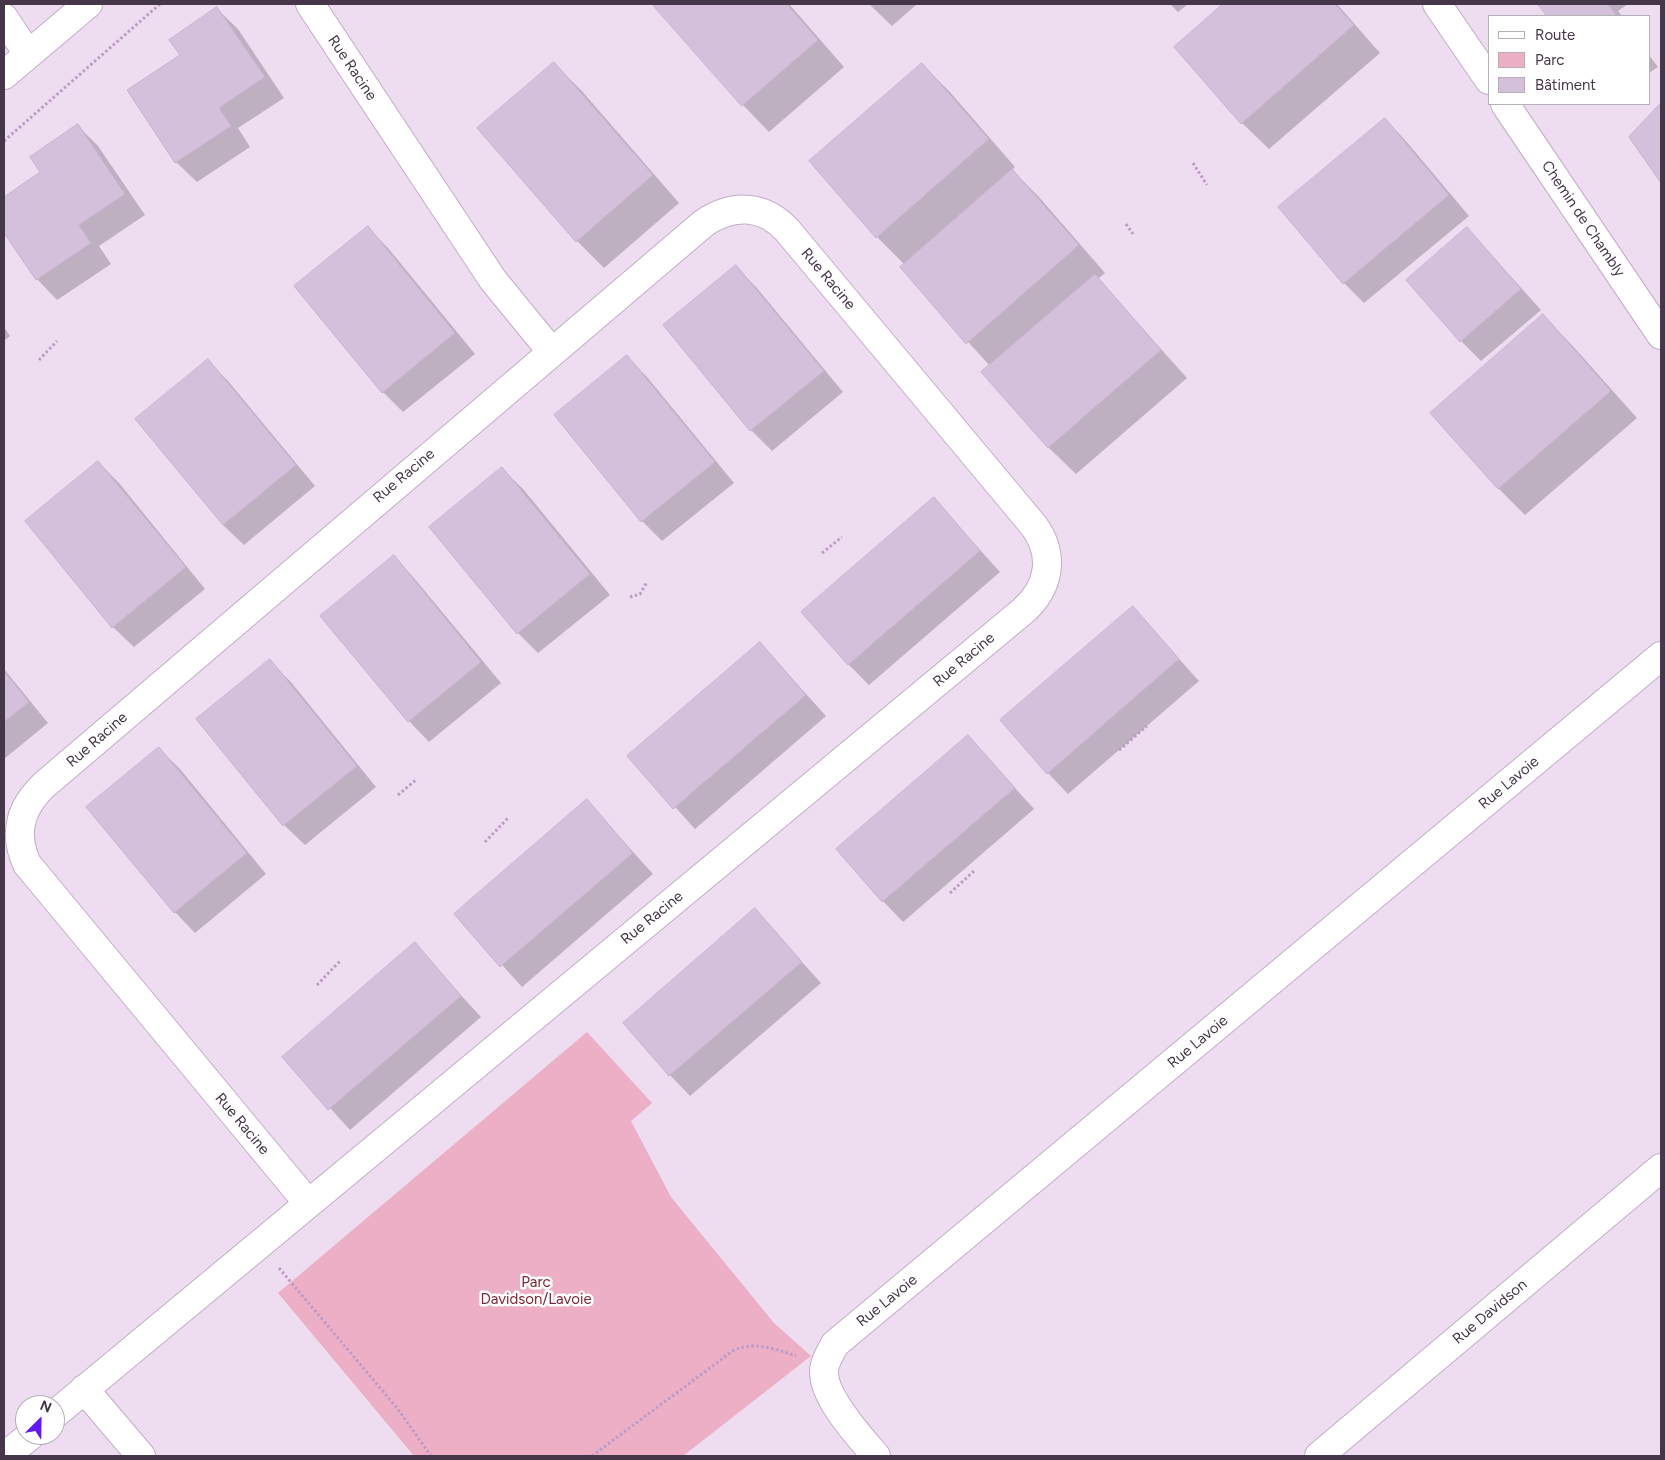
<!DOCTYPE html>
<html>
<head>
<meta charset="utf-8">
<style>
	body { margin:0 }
	#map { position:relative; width:1665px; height:1460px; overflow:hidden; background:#f4e9f5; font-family:Figtree,sans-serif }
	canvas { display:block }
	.frame { position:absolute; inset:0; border:5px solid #46364a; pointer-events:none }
	.legend { position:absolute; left:1488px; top:15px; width:162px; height:90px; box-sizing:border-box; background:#fff; border:1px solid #b5afb7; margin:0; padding:6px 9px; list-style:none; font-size:15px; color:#46364a }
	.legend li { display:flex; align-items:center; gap:10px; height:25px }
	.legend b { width:25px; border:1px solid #b5afb7 }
	.north { position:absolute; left:15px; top:1395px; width:50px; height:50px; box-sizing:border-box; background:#fff; border:1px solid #b5afb7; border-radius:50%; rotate:23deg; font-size:14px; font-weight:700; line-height:20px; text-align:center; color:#46364a }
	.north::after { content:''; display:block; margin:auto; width:18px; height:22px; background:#6516ff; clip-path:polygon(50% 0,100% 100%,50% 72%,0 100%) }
</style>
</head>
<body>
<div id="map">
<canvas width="1665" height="1460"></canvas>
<div class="frame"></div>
<ul class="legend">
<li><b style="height:6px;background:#fff"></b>Route</li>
<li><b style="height:14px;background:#ecafc5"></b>Parc</li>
<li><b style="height:14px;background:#d5c0db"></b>Bâtiment</li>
</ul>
<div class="north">N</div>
</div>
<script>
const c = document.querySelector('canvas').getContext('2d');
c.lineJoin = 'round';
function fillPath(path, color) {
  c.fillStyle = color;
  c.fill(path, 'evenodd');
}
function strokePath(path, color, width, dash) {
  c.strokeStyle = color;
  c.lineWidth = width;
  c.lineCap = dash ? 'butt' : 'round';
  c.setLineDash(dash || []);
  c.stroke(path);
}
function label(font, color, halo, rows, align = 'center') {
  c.font = font + ' Figtree,sans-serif';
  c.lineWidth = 5;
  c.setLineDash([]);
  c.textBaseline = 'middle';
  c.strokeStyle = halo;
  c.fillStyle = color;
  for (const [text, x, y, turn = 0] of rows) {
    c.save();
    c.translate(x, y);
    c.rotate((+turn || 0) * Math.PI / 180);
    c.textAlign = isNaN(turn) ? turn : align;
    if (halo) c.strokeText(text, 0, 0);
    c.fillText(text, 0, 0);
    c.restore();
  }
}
const residential = new Path2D(`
	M4 4H1661V1456H4ZM1489 16H1649V104H1489ZM25 1405H55V1435H25Z`);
const green = new Path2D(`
	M587 1032 652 1103 631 1121 671 1197 774 1323 811 1356 683 1456H414L278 1293Z`);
const shadow = new Path2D(`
	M654 4H789L844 67 769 132 743 105Z
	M869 4H917L892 26Z
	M1170 4H1188L1178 12Z
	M1225 4H1337L1380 53 1269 149 1242 123 1175 47Z
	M1540 4H1628L1618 11 1622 16H1549Z
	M217 9 238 29 284 98 238 128 250 147 197 182 176 162Z
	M1649 55 1658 67 1649 73Z
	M554 64 581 90 679 203 604 268 577 241Z
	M922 65 949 91 1015 167 1012 170 1039 197 1105 273 1098 279 1187 378 1076 474 1049 448 983 372 990 366 901 268 905 265 877 237 811 162Z
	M1661 104V181L1630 137Z
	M1385 119 1405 140 1469 216 1364 303 1344 283Z
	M78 126 98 146 145 215 99 246 111 264 57 300 37 279 4 231V198L42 173Z
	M368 228 388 248 475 354 403 412 383 392Z
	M1467 228 1541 310 1481 361 1461 341Z
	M736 267 756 287 843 392 772 451 751 430 665 325Z
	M1543 316 1570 343 1637 418 1525 515 1498 488Z
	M4 327 10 336 4 341Z
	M627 357 647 377 734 483 662 541 642 521Z
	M208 361 228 381 315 486 244 545 223 525Z
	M98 462 119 483 205 589 134 647 113 627Z
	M502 469 523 489 610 595 538 653 518 633Z
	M934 499 1000 572 869 685 848 664Z
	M394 557 414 578 501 683 429 742 409 721Z
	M1133 608 1199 681 1068 794 1048 773Z
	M760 643 826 716 695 829 629 756Z
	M269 661 290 681 376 787 305 845 284 825 198 720Z
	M4 669 48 723 4 759Z
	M968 736 1034 809 903 922 883 901Z
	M159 749 180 769 266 874 195 933 175 912 88 807Z
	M587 801 653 874 522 987 456 914Z
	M755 910 821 983 690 1096 670 1075Z
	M414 944 481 1017 350 1130 284 1057Z`);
const building = new Path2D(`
	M652 4H787L818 40 742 106Z
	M1223 4H1335L1354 25 1241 124 1174 47Z
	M1538 4H1608L1617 16H1547Z
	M217 7 265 77 219 108 231 126 175 163 127 90 180 55 169 40Z
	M554 62 653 175 576 242 477 128Z
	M922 63 989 139 876 238 809 161Z
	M1661 103V183L1629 137Z
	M1385 118 1449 195 1343 284 1278 207Z
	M78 124 125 194 79 225 91 243 36 280 4 233V197L40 172 30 157Z
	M1012 169 1079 245 966 344 900 267Z
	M368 226 455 333 382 393 294 286Z
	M1467 227 1521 289 1460 342 1406 280Z
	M736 265 824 371 750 431 663 325Z
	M1095 274 1161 350 1048 448 981 372Z
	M1543 314 1611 391 1498 489 1430 413Z
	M627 355 715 462 641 522 554 415Z
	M208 359 296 465 223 525 135 419Z
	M98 461 186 567 112 628 25 521Z
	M502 467 590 574 517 634 429 527Z
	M934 497 980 551 848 665 801 612Z
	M394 555 481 662 408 722 320 616Z
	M1133 606 1179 659 1047 774 1000 720Z
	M760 642 806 695 673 809 627 756Z
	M270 659 357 766 283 826 196 719Z
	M4 671 29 702 4 722Z
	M968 735 1015 788 882 902 836 849Z
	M159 747 247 853 174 913 86 807Z
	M587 799 633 853 500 967 454 914Z
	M755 908 802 962 669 1076 623 1023Z
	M415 942 461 996 328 1110 282 1057Z`);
const path = new Path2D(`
	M4 141 160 4
	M1193 163 1207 185
	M1126 224 1133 234
	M39 360 57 341
	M822 553 842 537
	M630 597 640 594 647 582
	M1119 750 1147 726
	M398 795 417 779
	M485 842 509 817
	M950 893 974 871
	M317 985 340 961
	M279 1268 397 1408 431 1456
	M592 1456 734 1350C756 1341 775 1349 796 1356`);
const minor = new Path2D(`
	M310 4 493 280 551 351
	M4 18 28 54
	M84 1389 141 1456
	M55 1414 1023 611C1050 587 1055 555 1034 526L787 230C763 204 732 204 704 223L44 785C20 808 13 833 27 864L308 1203
	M5 1456 31 1435
	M876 1456C860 1437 817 1392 825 1365 827 1358 831 1351 835 1344L1661 656
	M1319 1456 1661 1168`);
const tertiary = new Path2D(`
	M1437 4 1489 80
	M4 75 88 4
	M1505 104 1661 335`);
const streetNames = [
	["Rue Racine",352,68,56],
	["Chemin de Chambly",1583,219,56],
	["Rue Racine",828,279,50],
	["Rue Racine",404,476,-40],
	["Rue Racine",964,660,-40],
	["Rue Racine",97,740,-41],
	["Rue Lavoie",1509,783,-40],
	["Rue Racine",652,918,-39],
	["Rue Lavoie",1198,1042,-40],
	["Rue Racine",242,1124,50],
	["Rue Lavoie",887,1301,-39],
	["Rue Davidson",1490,1312,-40]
];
const parkNames = [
	["Parc",536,1283],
	["Davidson/Lavoie",536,1300]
];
fillPath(residential, '#eeddf1');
fillPath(green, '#ecafc5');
fillPath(shadow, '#0003');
fillPath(building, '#d5c0db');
strokePath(building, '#ccb0d3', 1);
strokePath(minor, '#c1adc5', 30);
strokePath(tertiary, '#c1adc5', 30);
strokePath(path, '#be9bc5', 3, [2.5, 2.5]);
strokePath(minor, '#fff', 28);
strokePath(tertiary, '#fff', 28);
label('15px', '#46364a', '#fff', streetNames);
label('15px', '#812536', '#fff', parkNames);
</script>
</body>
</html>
